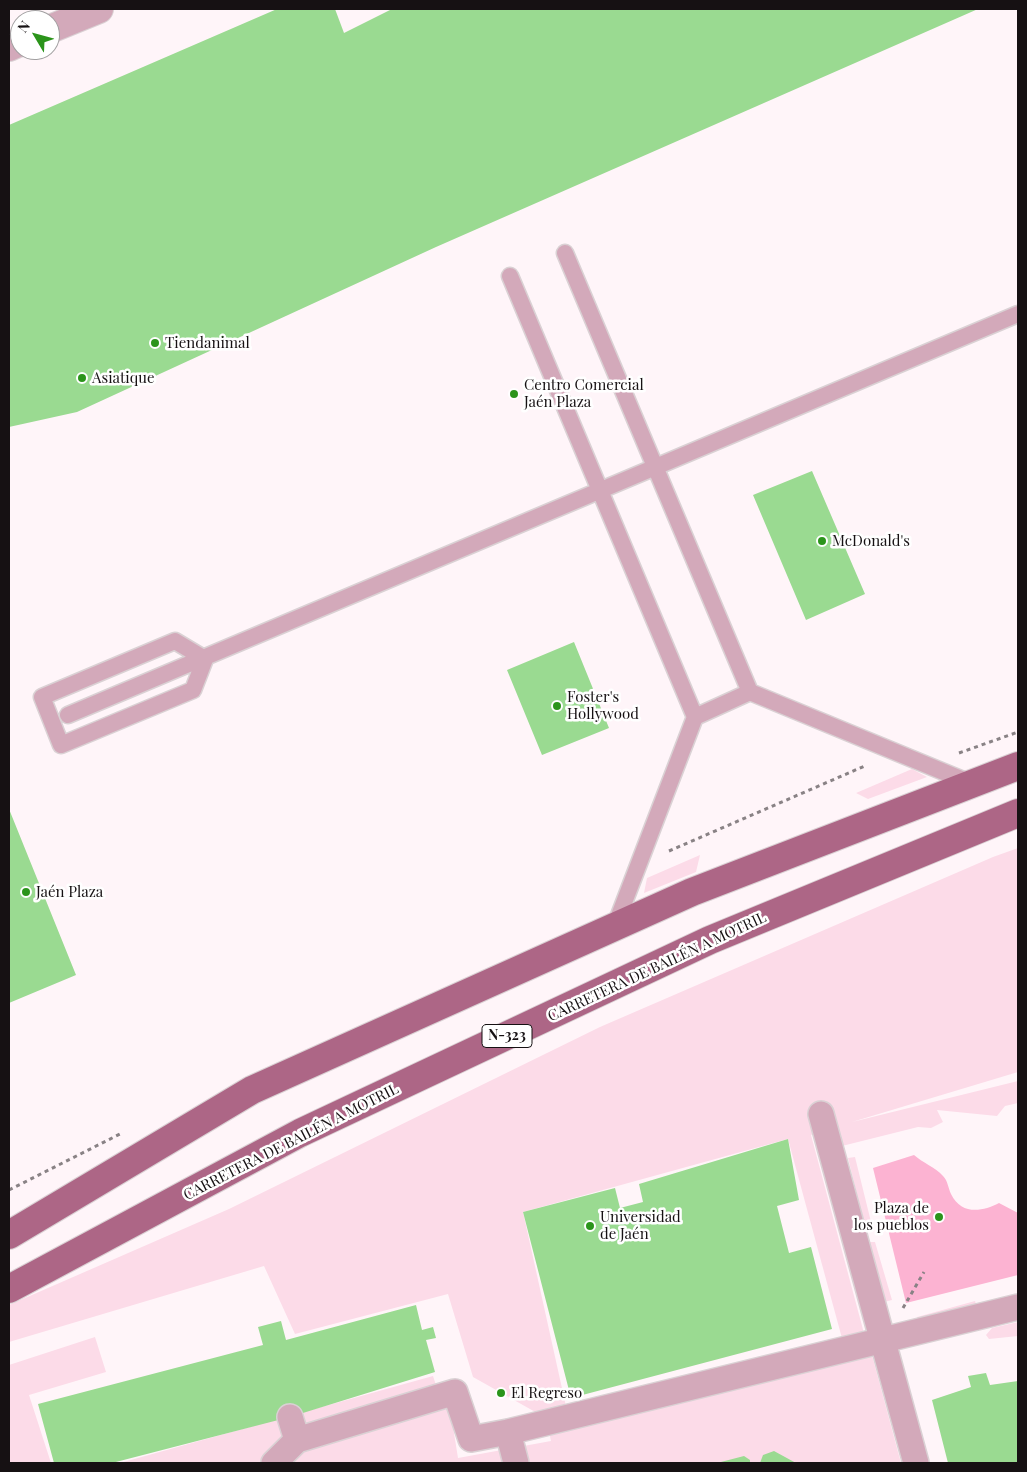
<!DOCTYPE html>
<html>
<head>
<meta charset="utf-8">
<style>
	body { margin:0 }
	#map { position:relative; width:1027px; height:1472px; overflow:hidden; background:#fff5f9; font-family:"Playfair Display",serif }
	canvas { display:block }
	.frame { position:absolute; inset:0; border:10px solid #161113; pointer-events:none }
	.north { position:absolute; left:10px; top:10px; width:50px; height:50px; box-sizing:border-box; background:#fff; border:1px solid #a2a0a1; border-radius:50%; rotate:307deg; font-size:14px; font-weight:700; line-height:20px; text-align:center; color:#161113 }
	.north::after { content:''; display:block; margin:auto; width:18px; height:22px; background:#2b941b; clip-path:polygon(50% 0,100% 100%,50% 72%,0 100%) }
</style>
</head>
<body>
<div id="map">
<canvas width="1027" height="1472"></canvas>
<div class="frame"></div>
<div class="north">N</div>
</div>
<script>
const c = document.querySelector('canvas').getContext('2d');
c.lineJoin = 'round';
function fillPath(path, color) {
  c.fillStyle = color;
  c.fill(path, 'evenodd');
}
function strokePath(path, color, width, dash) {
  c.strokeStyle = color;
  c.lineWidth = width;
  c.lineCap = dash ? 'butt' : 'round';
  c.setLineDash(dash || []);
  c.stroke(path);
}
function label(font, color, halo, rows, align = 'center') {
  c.font = font + ' "Playfair Display",serif';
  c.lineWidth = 5;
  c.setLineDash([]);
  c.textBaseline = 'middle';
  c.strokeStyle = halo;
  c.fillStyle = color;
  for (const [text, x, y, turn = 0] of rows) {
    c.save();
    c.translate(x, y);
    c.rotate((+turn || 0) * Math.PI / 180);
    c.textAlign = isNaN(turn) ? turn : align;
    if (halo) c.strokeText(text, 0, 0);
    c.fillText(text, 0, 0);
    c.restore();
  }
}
const green = new Path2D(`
	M912 769 927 777 868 799 856 793Z
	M1018 848V1072L852 1122 1018 1081V1103L1005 1106 997 1116 937 1110 943 1122 931 1128 918 1127 842 1146 837 1126 811 1135 865 1337 843 1342 788 1139 523 1212 571 1429 872 1355 901 1463H120L433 1376 437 1388 382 1408 400 1422 450 1408 458 1458 551 1441 546 1418 473 1377 448 1294 295 1334 264 1266 9 1342V1305L229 1209 600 1027 993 857Z
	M700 855 696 872 644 893 647 878Z
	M855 1157 872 1226 865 1227 848 1158Z
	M869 1242H875L892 1300 884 1302Z
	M975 1301 977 1307 919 1323 917 1317Z
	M1018 1322V1336L989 1339 986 1335 992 1328Z
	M95 1337 106 1372 29 1395 51 1463H9V1365Z`);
const water = new Path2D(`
	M914 1155C923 1163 935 1167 943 1176 948 1181 948 1188 951 1194 961 1215 982 1212 999 1203L1018 1213V1275L906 1303 873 1168Z`);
const building = new Path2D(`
	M277 9H335L344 33 392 9H978L436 247 77 412 9 427V125Z
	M812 471 865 594 806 620 753 495Z
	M574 642 609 728 542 755 507 670Z
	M9 809 76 975 9 1003Z
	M788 1139 799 1200 777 1206 789 1253 811 1247 832 1329 571 1398 523 1212 615 1188 620 1208 643 1202 639 1184Z
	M416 1305 422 1330 433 1327 436 1338 426 1340 435 1372 290 1417 112 1463H54L38 1404 263 1345 258 1327 281 1321 286 1340Z
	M986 1373 990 1385 1018 1381V1463H948L932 1400 971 1387 968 1376Z
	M774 1451 796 1463H760L763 1455Z
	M744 1456 750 1460V1463H717Z`);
const path = new Path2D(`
	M959 753 1018 732
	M669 851 867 765
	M9 1190 120 1134
	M903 1308 924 1272`);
const service = new Path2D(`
	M565 253 750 692 973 784
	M510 276 695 717 615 926
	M175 641 205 659 193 690 61 745 42 697Z
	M68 715 1018 314
	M695 717 750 692`);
const pedestrian = new Path2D(`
	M821 1114 916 1463
	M290 1417 297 1440
	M508 1432 516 1463
	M274 1463 297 1440 455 1392 471 1439 508 1432 1018 1307`);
const minor = new Path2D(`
	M50 29 99 9
	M9 47 20 42`);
const primary = new Path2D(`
	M9 1235 252 1090 692 892 1018 766
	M9 1289 300 1133 710 940 1018 813`);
const markers = [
	[155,343,5,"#2b941b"],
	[82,378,5,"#2b941b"],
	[514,394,5,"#2b941b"],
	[822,541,5,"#2b941b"],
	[557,706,5,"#2b941b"],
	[26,892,5,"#2b941b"],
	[939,1217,5,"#2b941b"],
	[590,1226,5,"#2b941b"],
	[501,1393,5,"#2b941b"]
];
const shields = [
	[507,1036,50]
];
const shieldNames = [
	["N-323",507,1036]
];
const poiNames = [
	["Tiendanimal",165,343],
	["Asiatique",92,378],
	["Centro Comercial",524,385],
	["Jaén Plaza",524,402],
	["McDonald's",832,541],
	["Foster's",567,697],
	["Hollywood",567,714],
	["Jaén Plaza",36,892],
	["Plaza de",929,1208,"right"],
	["los pueblos",929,1225,"right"],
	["Universidad",600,1217],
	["de Jaén",600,1234],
	["El Regreso",511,1393]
];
const streetNames = [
	["CARRETERA DE BAILÉN A MOTRIL",657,967,-25],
	["CARRETERA DE BAILÉN A MOTRIL",291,1142,-27]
];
fillPath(green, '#fcdbe8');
fillPath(water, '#fcb3d2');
fillPath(building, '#9ada91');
strokePath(service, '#dad1d4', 19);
strokePath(pedestrian, '#dad1d4', 28);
strokePath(minor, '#dad1d4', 30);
strokePath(primary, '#dad1d4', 30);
strokePath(path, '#898285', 3, [4, 4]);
strokePath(service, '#d3a9ba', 16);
strokePath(pedestrian, '#d3a9ba', 25);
strokePath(minor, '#d3a9ba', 28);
strokePath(primary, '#ad6686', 28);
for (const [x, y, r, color] of markers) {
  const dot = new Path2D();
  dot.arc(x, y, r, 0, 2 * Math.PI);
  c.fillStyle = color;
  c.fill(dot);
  strokePath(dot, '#fff', 2);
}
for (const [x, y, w] of shields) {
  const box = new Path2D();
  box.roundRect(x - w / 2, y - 11.5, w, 23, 4);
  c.fillStyle = '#fff';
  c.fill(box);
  strokePath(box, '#161113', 1);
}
label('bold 14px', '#161113', null, shieldNames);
label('15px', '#161113', '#fff', poiNames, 'left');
label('15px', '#161113', '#fff', streetNames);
</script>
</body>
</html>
